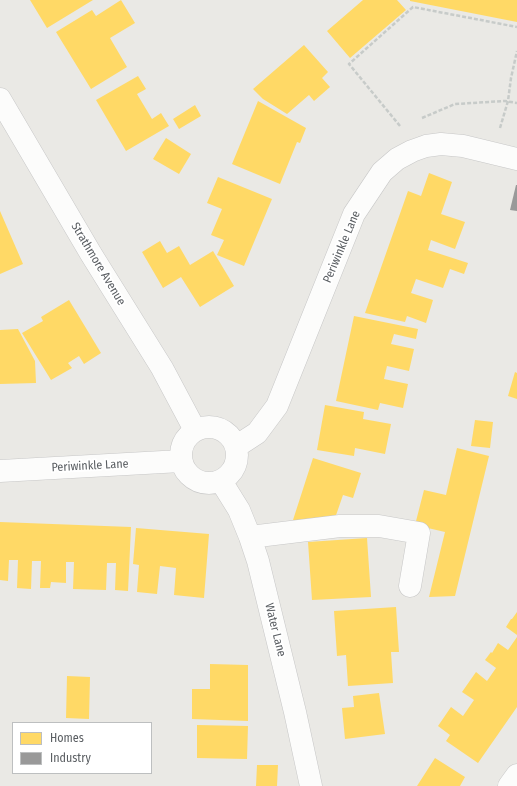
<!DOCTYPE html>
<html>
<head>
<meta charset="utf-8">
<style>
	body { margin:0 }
	#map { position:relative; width:517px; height:786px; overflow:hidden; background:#eae9e5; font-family:"Fira Sans Condensed",sans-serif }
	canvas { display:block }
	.legend { position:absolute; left:12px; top:722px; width:140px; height:52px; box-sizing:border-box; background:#fff; border:1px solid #bdbfc0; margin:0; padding:5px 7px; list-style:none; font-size:12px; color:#5a5e62 }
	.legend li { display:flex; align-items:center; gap:8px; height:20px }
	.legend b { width:20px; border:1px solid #bdbfc0 }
</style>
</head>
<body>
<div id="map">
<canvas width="517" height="786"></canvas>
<ul class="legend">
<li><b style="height:11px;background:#ffd966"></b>Homes</li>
<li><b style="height:11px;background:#999"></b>Industry</li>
</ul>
</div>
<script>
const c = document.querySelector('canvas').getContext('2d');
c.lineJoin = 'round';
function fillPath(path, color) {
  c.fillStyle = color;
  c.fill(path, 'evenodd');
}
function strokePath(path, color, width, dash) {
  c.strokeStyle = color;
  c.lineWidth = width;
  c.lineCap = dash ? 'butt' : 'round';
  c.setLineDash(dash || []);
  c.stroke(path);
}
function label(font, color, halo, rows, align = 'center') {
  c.font = font + ' "Fira Sans Condensed",sans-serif';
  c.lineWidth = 4;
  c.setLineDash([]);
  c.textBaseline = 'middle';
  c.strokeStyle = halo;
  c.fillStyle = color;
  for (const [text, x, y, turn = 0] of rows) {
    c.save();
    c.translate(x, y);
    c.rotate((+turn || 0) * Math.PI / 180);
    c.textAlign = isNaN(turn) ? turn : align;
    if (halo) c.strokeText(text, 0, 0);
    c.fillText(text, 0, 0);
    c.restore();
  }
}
const homes = new Path2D(`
	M30 0H93L47 28Z
	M121 0 135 23 110 38 127 67 91 89 56 32 92 10 96 16Z
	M363 0H397L406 10 350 58 327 31Z
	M410 0H517V22L410 1Z
	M304 45 328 72 322 78 330 87 314 101 309 95 287 114 263 99 253 89Z
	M138 76 146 89 137 94 152 119 161 113 169 126 126 151 96 100Z
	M258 101 306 128 300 143 297 142 280 184 232 164Z
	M195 105 201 116 179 129 173 119Z
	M166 138 191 154 179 174 153 159Z
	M429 173 452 182 441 214 465 222 455 249 431 240 428 250 468 263 464 274 450 269 443 288 416 279 411 293 433 300 426 323 407 316 405 322 365 313 408 191 421 196Z
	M218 177 272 199 244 266 217 255 224 240 211 235 222 209 207 203Z
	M0 211 23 264 0 274Z
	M160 241 167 253 179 246 190 265 213 251 234 286 200 307 181 277 163 288 142 252Z
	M69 300 101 353 84 364 79 356 68 363 72 368 51 380 22 333 43 321 41 317Z
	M354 316 418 329 416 339 394 334 391 344 414 349 409 371 387 366 384 379 408 384 403 408 380 403 378 410 336 401Z
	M18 329 35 361 36 383 0 384V330Z
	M515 372 517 373V399L508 396Z
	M325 405 364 412 363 419 391 424 385 454 355 448 354 456 317 450Z
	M475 420 493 422 490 448 471 446Z
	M457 448 489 456 455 596 429 597 445 532 415 525 424 490 446 495Z
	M313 458 361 473 353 498 343 495 334 521 300 522 293 520Z
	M0 522 131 527 128 591 115 590 116 563H107L106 590 73 589 74 562H66V583L51 582 50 588H40L41 561H32L31 589 17 588 18 560H9L8 581 0 580Z
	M136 528 209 534 204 598 174 595 176 568 160 566 157 594 137 592 139 565 133 564Z
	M367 538 371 597 312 600 308 542Z
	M396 607 399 652H391L393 683 348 686 346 655 337 656 334 611Z
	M517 612V635L506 627 511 619H512Z
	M517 637V707L478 763 446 741 450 735 438 726 451 707 463 716 474 700 462 692 476 672 487 681 496 668 485 660 491 652 492 653 498 643 508 650Z
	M210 664 248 665V721L192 719V689H210Z
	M67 676 90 677 89 719 66 718Z
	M379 693 385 734 345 739 342 708 354 707 353 696Z
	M197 725 248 726 247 759 197 758Z
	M435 758 465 777 460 786H417Z
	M257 765H278L277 786H256Z`);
const industry = new Path2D(`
	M516 185H517V211L510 210Z`);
const path = new Path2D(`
	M422 118 455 104 505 101 517 103
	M400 126 349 64 413 7 517 27
	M500 128 508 101 511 78 517 51`);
const minor = new Path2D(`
	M0 99 91 254 162 368 195 430
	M181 455a28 28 0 1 1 56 0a28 28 0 1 1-56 0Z
	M237 446 257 433 277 406 354 214 382 172 397 159 412 151 426 146 441 144 463 146 517 159
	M0 471 181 461
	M221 481 239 510 250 537 258 561 295 712 311 786
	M250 537 340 526H379L419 533 410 586
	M509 786 517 775`);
const streetNames = [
	["Periwinkle Lane",342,247,-67],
	["Strathmore Avenue",98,264,59],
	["Periwinkle Lane",90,466,-3],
	["Water Lane",275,630,76]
];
fillPath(homes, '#ffd966');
fillPath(industry, '#999');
strokePath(minor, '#c7c7c7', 23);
strokePath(path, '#c7cbc9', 2.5, [4, 2]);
strokePath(minor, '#fcfcfb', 22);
label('12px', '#5a5e62', '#fff', streetNames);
</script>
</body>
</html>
